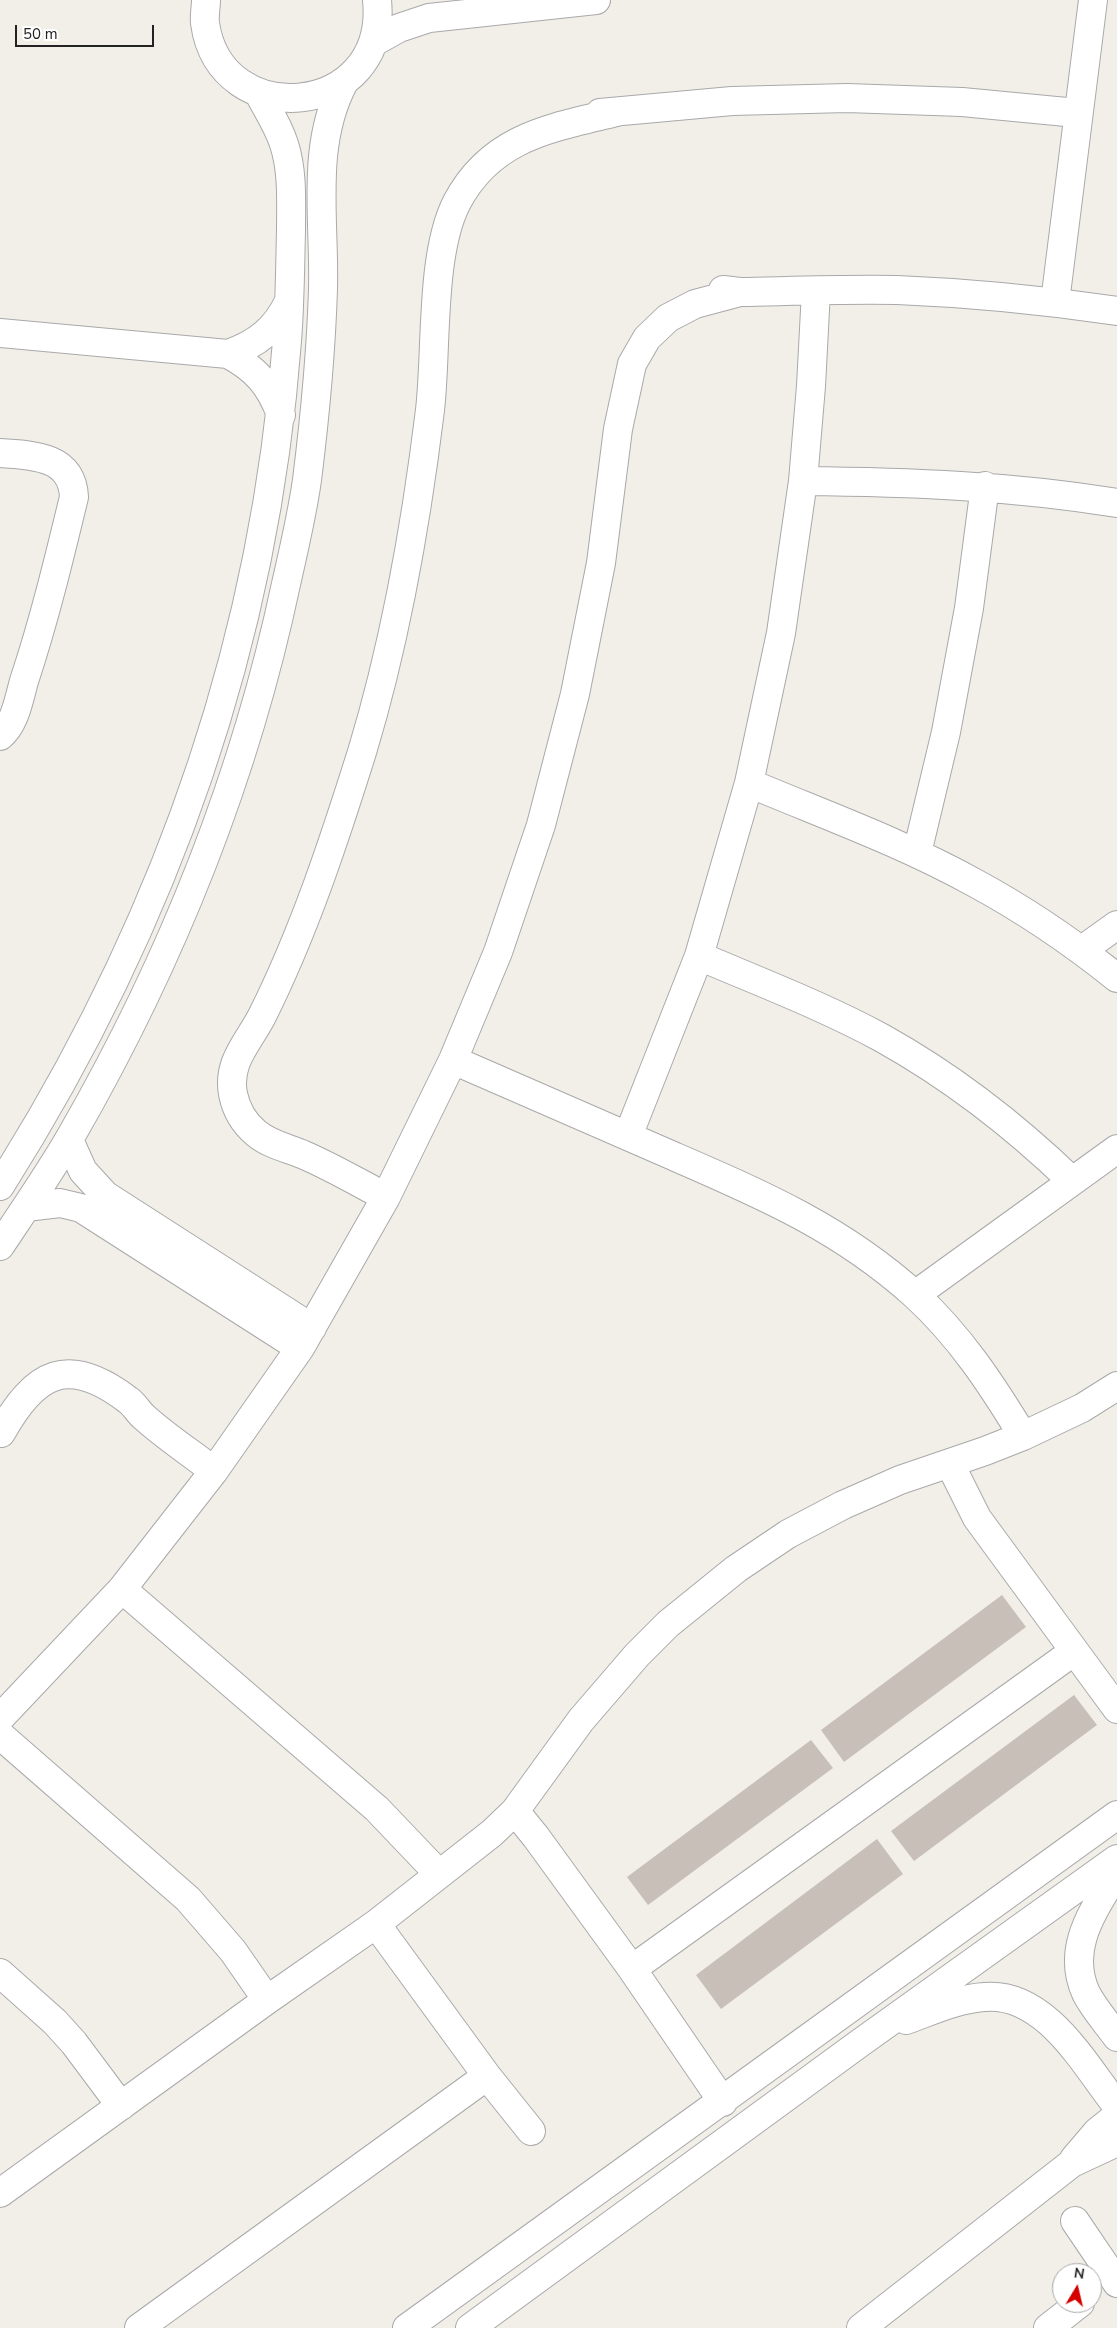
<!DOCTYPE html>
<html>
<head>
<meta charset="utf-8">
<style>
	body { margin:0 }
	#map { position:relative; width:1117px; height:2328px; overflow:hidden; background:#f2efe9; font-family:"Nunito Sans",sans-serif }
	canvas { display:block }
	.north { position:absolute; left:1052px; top:2263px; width:50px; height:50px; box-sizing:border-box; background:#fff; border:1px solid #a7a7a7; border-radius:50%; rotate:9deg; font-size:14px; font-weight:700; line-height:20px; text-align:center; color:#222 }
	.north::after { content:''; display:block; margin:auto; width:18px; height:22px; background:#d40000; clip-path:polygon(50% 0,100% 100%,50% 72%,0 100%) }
	.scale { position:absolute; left:15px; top:25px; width:139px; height:22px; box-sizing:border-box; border:2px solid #222; border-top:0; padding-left:6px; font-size:15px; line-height:18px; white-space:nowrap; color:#222; -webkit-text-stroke:4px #fff; paint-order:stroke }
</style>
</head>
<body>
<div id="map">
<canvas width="1117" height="2328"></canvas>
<div class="north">N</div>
<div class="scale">50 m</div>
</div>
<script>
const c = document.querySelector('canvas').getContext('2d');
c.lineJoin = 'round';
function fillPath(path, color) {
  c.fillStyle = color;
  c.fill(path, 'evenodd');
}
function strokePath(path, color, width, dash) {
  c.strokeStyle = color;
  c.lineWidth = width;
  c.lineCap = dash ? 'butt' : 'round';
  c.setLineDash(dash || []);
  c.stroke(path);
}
const building = new Path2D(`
	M1002 1595 1026 1627 844 1762 821 1730Z
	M1074 1695 1097 1725 914 1861 891 1831Z
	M811 1740 833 1768 648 1905 627 1877Z
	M877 1839 903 1874 721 2009 696 1975Z`);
const minor = new Path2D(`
	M206 0C206 7 204 16 205 23 220 133 389 119 377 0
	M374 42 399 28 429 18 596 0
	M600 113 732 101 847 98 962 102 1077 113
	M723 290 740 292C792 291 845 289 897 290 971 293 1044 300 1117 311
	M1055 302 1093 0
	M0 333 228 354C256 369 270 385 281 415
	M228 354C257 344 276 329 289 301
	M0 453C33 455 72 456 74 497 59 559 44 621 24 681 19 699 15 724 0 736
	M803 481C909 482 1013 486 1117 503
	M749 783C825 815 903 843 975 883 1025 910 1072 942 1117 978
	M917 853 946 732 969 608 985 486
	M1082 950 1117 925
	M699 956C760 982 823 1006 882 1038 952 1077 1015 1126 1072 1181
	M453 1060C526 1092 599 1123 671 1155 761 1194 841 1228 915 1295 960 1336 992 1385 1023 1436
	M628 1136 699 956 749 783 781 633 803 481 811 386 816 291
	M69 1140 83 1171 105 1195 312 1328
	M0 1186C164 927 264 647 287 341 290 304 290 268 291 231 291 202 293 172 284 144 278 125 267 109 258 92
	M386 1197C359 1183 332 1167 304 1155 288 1148 270 1145 256 1133 244 1123 236 1109 233 1094 227 1062 248 1043 262 1016 304 932 334 841 362 752 396 640 416 525 430 410 437 350 430 254 457 202 492 136 552 128 617 112
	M26 1207 60 1203 81 1208 300 1348
	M0 1246C24 1210 49 1174 71 1136 170 964 245 778 286 584 294 549 302 515 307 480 315 416 321 353 323 289 325 219 310 146 344 82
	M915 1295 1117 1149
	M1 1433C35 1372 68 1354 128 1400 135 1405 138 1412 144 1417 166 1437 191 1453 214 1471
	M950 1464 977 1518 1117 1709
	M122 1589 377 1809 439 1874
	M0 1718 122 1589 214 1471 300 1348 386 1197 453 1060 498 952 541 825 575 694 601 563 618 429 632 364 647 338 668 318 695 304 740 292
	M0 1735 188 1899 233 1951 267 2000
	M515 1811 536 1837 632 1969 723 2102
	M1117 1871C1095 1909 1065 1947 1086 1993 1094 2009 1107 2023 1117 2037
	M376 1924 487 2076 531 2131
	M632 1969 1073 1652
	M0 1973 55 2022 74 2043 121 2106
	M906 2020C931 2011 957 1999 984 1997 1045 1991 1084 2064 1117 2106
	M1074 2159 1097 2132 1117 2116
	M0 2193 267 2000 376 1924 492 1833 515 1811 581 1720 637 1655 668 1624 736 1569 788 1534 843 1505 900 1480 985 1451 1023 1436 1082 1408 1117 1386
	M1075 2221 1117 2283
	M139 2328 487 2076
	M407 2328 1117 1815
	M470 2328 860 2043 1117 1859
	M861 2328 1072 2163 1117 2142
	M1048 2328 1080 2303`);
fillPath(building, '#c7bfb8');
strokePath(minor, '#a9a9a9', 30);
strokePath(minor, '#fff', 28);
</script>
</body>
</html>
